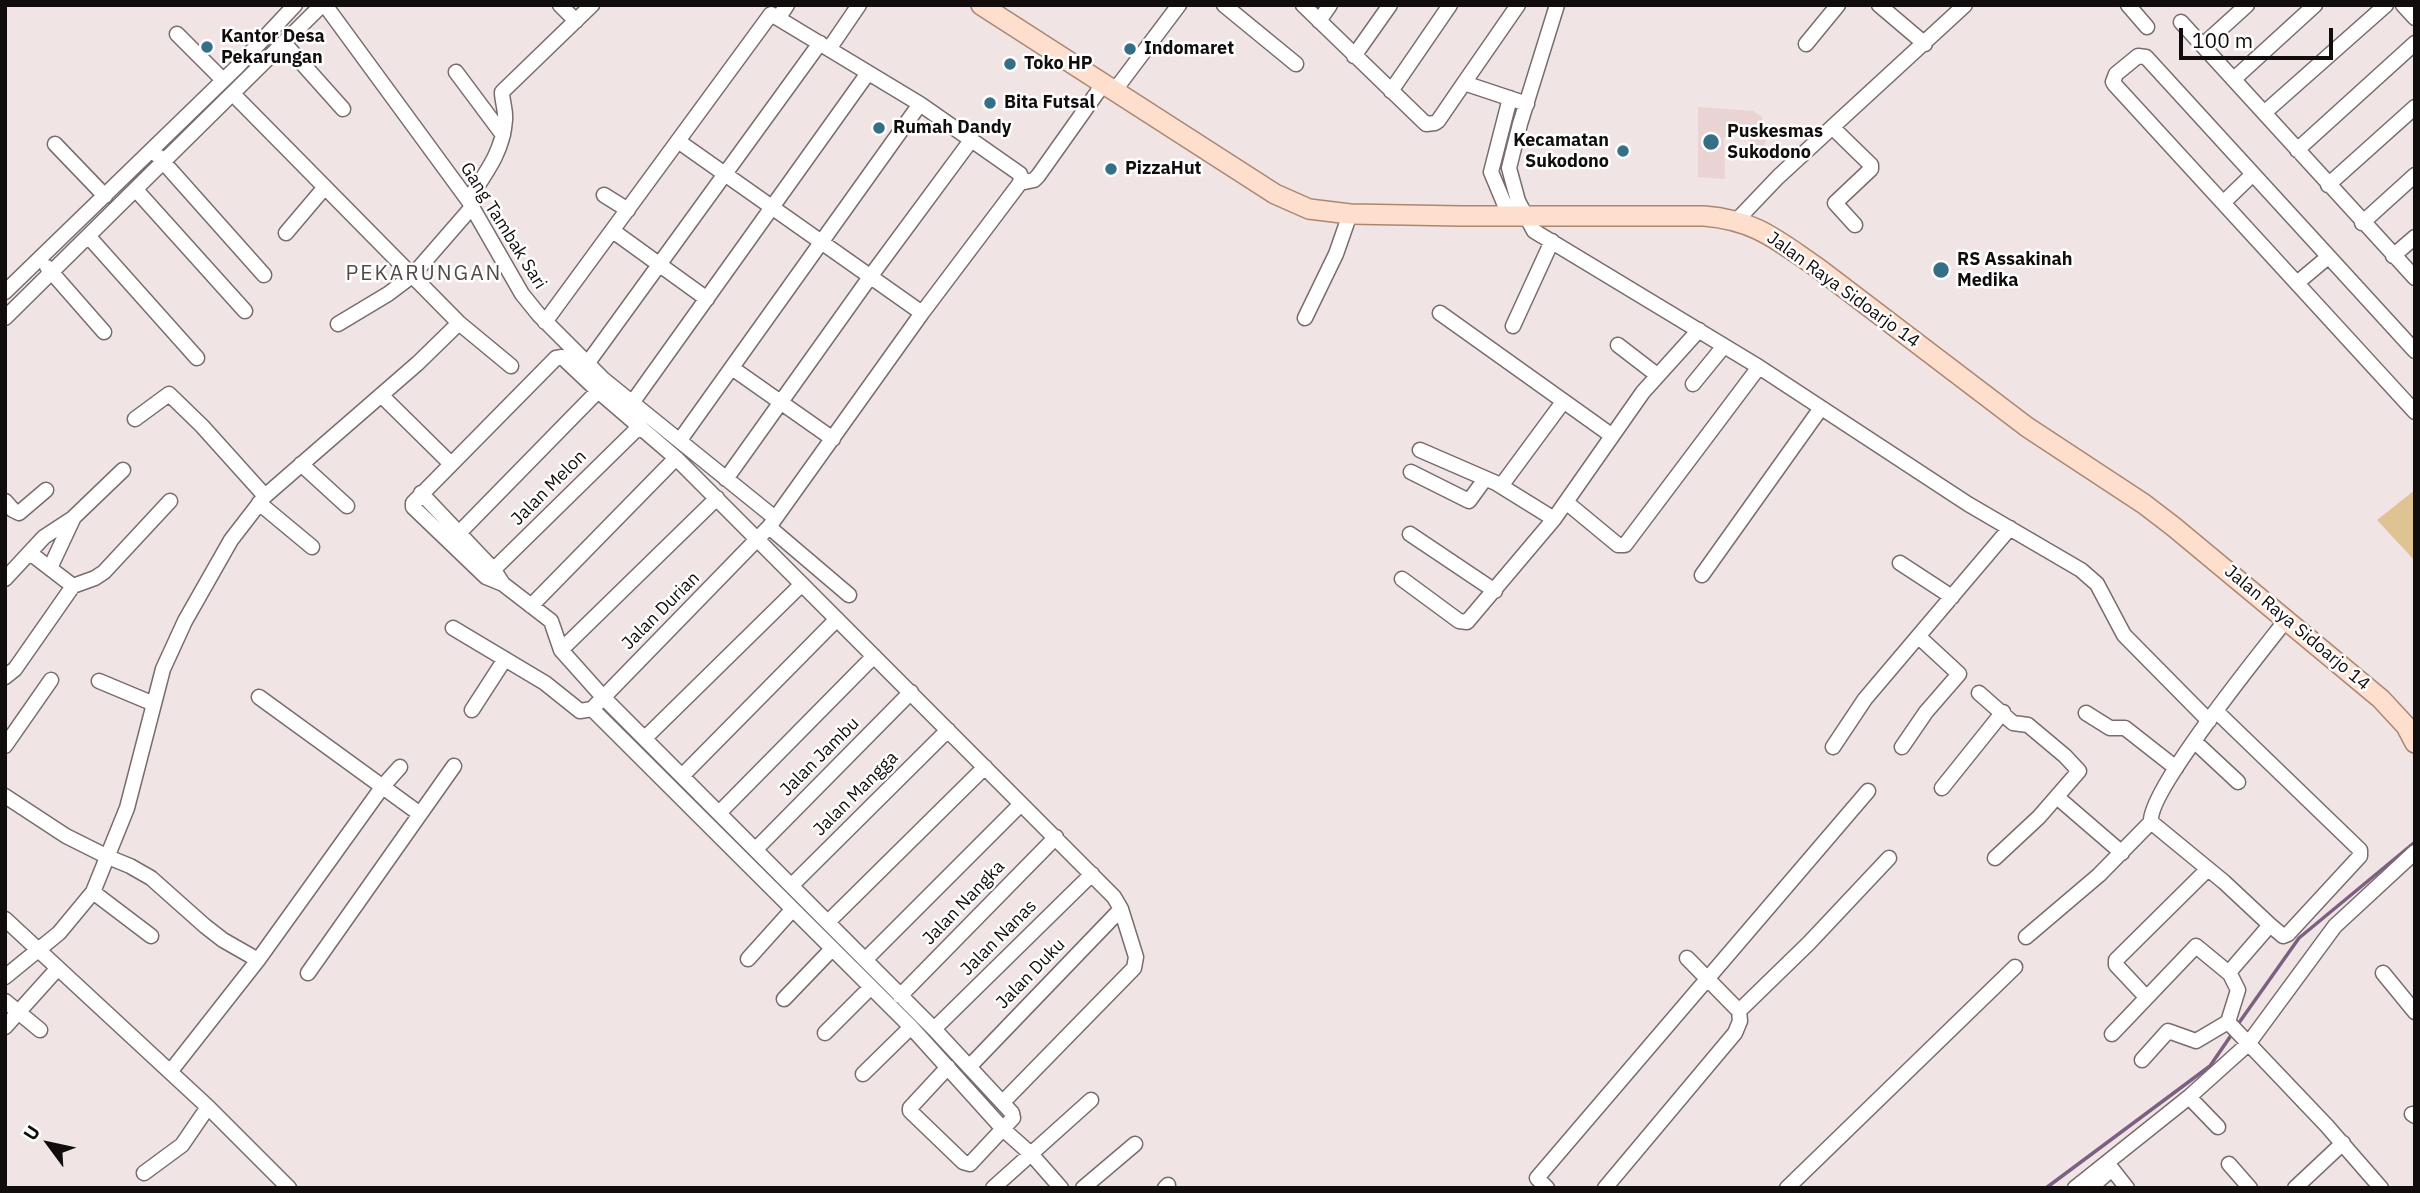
<!DOCTYPE html>
<html>
<head>
<meta charset="utf-8">
<style>
	body { margin:0 }
	#map { position:relative; width:2420px; height:1193px; overflow:hidden; background:#f1e4e4; font-family:"IBM Plex Sans",sans-serif }
	canvas { display:block }
	.frame { position:absolute; inset:0; border:7px solid #110d0d; pointer-events:none }
	.north { position:absolute; left:14px; top:1109px; width:70px; height:70px; -webkit-text-stroke:5px #fff; paint-order:stroke; rotate:303deg; font-size:19px; font-weight:700; line-height:28px; text-align:center; color:#110d0d }
	.north::after { content:''; display:block; margin:auto; width:24px; height:32px; background:#110d0d; clip-path:polygon(50% 0,100% 100%,50% 72%,0 100%) }
	.scale { position:absolute; left:2179px; top:28px; width:154px; height:32px; box-sizing:border-box; border:4px solid #110d0d; border-top:0; padding-left:9px; font-size:21px; line-height:24px; white-space:nowrap; color:#110d0d; -webkit-text-stroke:5px #fff; paint-order:stroke }
</style>
</head>
<body>
<div id="map">
<canvas width="2420" height="1193"></canvas>
<div class="frame"></div>
<div class="north">U</div>
<div class="scale">100 m</div>
</div>
<script>
const c = document.querySelector('canvas').getContext('2d');
c.lineJoin = 'round';
function fillPath(path, color) {
  c.fillStyle = color;
  c.fill(path, 'evenodd');
}
function strokePath(path, color, width, dash) {
  c.strokeStyle = color;
  c.lineWidth = width;
  c.lineCap = dash ? 'butt' : 'round';
  c.setLineDash(dash || []);
  c.stroke(path);
}
function label(font, color, halo, rows, align = 'center') {
  c.font = font + ' "IBM Plex Sans",sans-serif';
  c.lineWidth = 5;
  c.setLineDash([]);
  c.textBaseline = 'middle';
  c.strokeStyle = halo;
  c.fillStyle = color;
  for (const [text, x, y, turn = 0] of rows) {
    c.save();
    c.translate(x, y);
    c.rotate((+turn || 0) * Math.PI / 180);
    c.textAlign = isNaN(turn) ? turn : align;
    if (halo) c.strokeText(text, 0, 0);
    c.fillText(text, 0, 0);
    c.restore();
  }
}
const built = new Path2D(`
	M1698 107 1753 111 1762 117 1763 124 1768 125 1765 146 1750 156V133L1730 132 1724 139 1725 179 1698 177Z`);
const green = new Path2D(`
	M2415 490V561L2377 520Z`);
const stream = new Path2D(`
	M2236 1027 2299 938 2415 842
	M2046 1188 2210 1066 2232 1034`);
const minor = new Path2D(`
	M325 5 468 200 522 294 539 315 603 379 775 518
	M560 5 576 21
	M1224 5 1296 64
	M1303 5 1426 124 1435 123 1438 121 1464 83 1527 104
	M1557 5 1520 124 1509 168 1518 201 1534 231 1759 367 1968 504 2081 570 2097 584 2124 635 2209 721
	M1879 5 1925 44
	M2128 5 2147 27
	M2403 5 2415 18
	M779 17 787 5
	M1319 21 1330 5
	M2181 22 2415 278
	M177 34 223 80
	M284 43 343 109
	M1806 44 1838 5
	M2203 45 2247 5
	M829 49 859 5
	M1354 56 1390 5
	M456 72 503 135
	M2234 79 2315 5
	M1464 83 1518 5
	M1115 90 1179 5
	M1391 91 1450 5
	M233 94 459 323 511 366
	M2264 113 2386 5
	M1833 128 1871 165V169L1835 203 1855 225
	M678 141 922 313
	M55 144 105 196
	M2297 150 2415 43
	M158 156 264 275
	M2328 185 2415 107
	M137 191 245 311
	M604 195 628 210
	M468 200C485 174 503 152 505 120 506 110 502 101 502 92L592 5
	M2224 202 2253 174
	M1509 215 1491 172 1510 98
	M1737 220 1778 177 1965 5
	M2362 223 2415 175
	M613 231 707 299
	M286 233 325 187
	M89 237 197 358
	M2393 256 2415 237
	M47 267 104 332
	M2297 283 2328 257
	M5 292 237 67 295 5
	M1440 313 1611 435
	M5 318 322 5
	M1305 318 1336 254 1350 214
	M545 322 771 14 920 104 1020 174 1021 177 1020 183
	M338 324 388 294 412 276 472 207
	M1513 326 1552 241
	M1618 345 1657 375
	M2415 351 2146 57 2138 56 2116 74 2113 82 2115 85 2415 412
	M587 364 820 43
	M732 368 833 439
	M1693 384 1724 346
	M381 395 450 463
	M632 403 868 73
	M135 419 169 394 202 426 265 496
	M680 440 920 104
	M1420 450 1496 483 1554 519
	M301 464 347 506
	M1411 472 1469 501 1485 479
	M726 479 870 277 972 139
	M1501 486 1563 402
	M421 493 494 570 503 584 551 621 561 650 603 697 934 1029 1012 1113 1013 1118 970 1164 963 1162 910 1111V1108L948 1067
	M5 501 13 510 19 513 46 490
	M1566 502 1618 545H1625L1759 367
	M259 503 312 547
	M769 527 849 595
	M459 533 598 391
	M1410 534 1495 591
	M30 553 73 586
	M1900 563 1952 597
	M50 568 73 519
	M488 575 640 426
	M1702 575 1821 408
	M5 579 44 537 73 518 123 470
	M1402 579 1459 621 1467 622 1554 519 1643 392 1699 330
	M503 584 486 577 413 507V503L556 358 562 357 598 391 676 458 1114 897 1121 909 1136 957 1134 968 1003 1102
	M531 606 676 458
	M453 628 545 683 580 711 592 709
	M561 650 717 498
	M5 677 15 669 73 586 95 578 104 572 170 501
	M99 681 154 704
	M1979 693 2013 723 2028 725 2065 756 2079 771 2039 817 1995 858
	M259 697 420 814
	M592 709 769 527 922 313 1020 183 1034 180 1038 176 1104 83
	M592 709 911 1027 1004 1130 1032 1155 1061 1188
	M472 710 505 659
	M2216 711 2360 850V856L2288 934 2283 936 2270 925
	M2086 713 2110 728H2125L2176 768
	M645 738 802 584
	M2194 741 2238 782
	M5 746 51 680
	M1833 747 1865 699 2010 528
	M1902 747 1926 712 1959 674 1919 637
	M682 776 837 619
	M1942 788 2003 712
	M5 796 66 836 108 857 130 866 151 878 205 926 223 940 258 960
	M2057 797 2122 853
	M720 812 874 656
	M756 849 911 692
	M792 885 948 730
	M93 892 151 936
	M5 919 208 1107 289 1188
	M828 922 985 767
	M2026 937 2099 875 2151 822
	M748 959 792 910
	M865 960 1021 804
	M308 973 454 766
	M2383 973 2415 1012
	M5 977 59 933 93 892 127 808 163 669 185 621 231 540 265 496 418 363 459 323
	M900 996 1056 837
	M2146 997 2116 965V960L2208 869
	M784 999 832 949
	M5 1001 40 1030
	M1739 1011 1809 943 1889 858
	M2228 1022 2327 1126 2381 1188
	M5 1027 58 968
	M934 1029 1092 874
	M825 1033 871 987
	M2112 1034 2196 946 2230 974
	M2142 1060 2168 1031 2196 1041 2228 1022 2238 990 2230 974 2231 970 2270 925 2224 882 2151 822C2147 792 2262 651 2286 620
	M969 1067 1121 909
	M170 1072 258 960 383 786 400 767
	M863 1074 911 1027
	M2189 1097 2218 1127
	M2412 1114 2415 1116
	M2229 1164 2250 1188
	M144 1173 182 1145 208 1107
	M993 1188 1091 1100
	M1083 1188 1135 1144
	M1165 1188 1168 1185
	M1547 1188 1537 1178 1868 791
	M1605 1188 1735 1033 1740 1021 1739 1011 1687 958
	M1787 1188 2015 967
	M2075 1188 2189 1097 2248 1044 2335 926 2415 852
	M2090 1188 2112 1169 2127 1188
	M2295 1188 2343 1143`);
const major = new Path2D(`
	M981 5 1275 194 1309 209 1350 214 1461 216H1704C1755 220 1777 240 1818 268L2027 427 2144 504 2174 527 2381 699 2406 726 2415 743`);
const markers = [
	[207,47,7,"#346f87"],
	[1130,49,7,"#346f87"],
	[1010,64,7,"#346f87"],
	[990,103,7,"#346f87"],
	[879,128,7,"#346f87"],
	[1711,142,9,"#346f87"],
	[1623,151,7,"#346f87"],
	[1111,169,7,"#346f87"],
	[1941,270,9,"#346f87"]
];
const poiNames = [
	["Kantor Desa",221,37],
	["Pekarungan",221,58],
	["Indomaret",1144,49],
	["Toko HP",1024,64],
	["Bita Futsal",1004,103],
	["Rumah Dandy",893,128],
	["Puskesmas",1727,132],
	["Sukodono",1727,153],
	["Kecamatan",1609,141,"right"],
	["Sukodono",1609,162,"right"],
	["PizzaHut",1125,169],
	["RS Assakinah",1957,260],
	["Medika",1957,281]
];
const streetNames = [
	["Gang Tambak Sari",503,226,58],
	["Jalan Raya Sidoarjo 14",1843,290,36],
	["Jalan Melon",549,488,-45],
	["Jalan Durian",661,611,-45],
	["Jalan Raya Sidoarjo 14",2297,628,40],
	["Jalan Jambu",820,757,-45],
	["Jalan Mangga",856,794,-45],
	["Jalan Nangka",964,903,-46],
	["Jalan Nanas",999,938,-45],
	["Jalan Duku",1031,974,-46]
];
const quarterNames = [
	["PEKARUNGAN",424,274]
];
fillPath(built, '#e9d4d3');
fillPath(green, '#dfc393');
strokePath(stream, '#7c6082', 3.5);
strokePath(minor, '#776d6c', 17);
strokePath(major, '#ab8773', 22);
strokePath(minor, '#fff', 14);
strokePath(major, '#fedecc', 19);
for (const [x, y, r, color] of markers) {
  const dot = new Path2D();
  dot.arc(x, y, r, 0, 2 * Math.PI);
  c.fillStyle = color;
  c.fill(dot);
  strokePath(dot, '#fff', 2.5);
}
label('bold 18px', '#110d0d', '#fff', poiNames, 'left');
label('18px', '#110d0d', '#fff', streetNames);
c.letterSpacing = '2px';
label('21px', '#544a4a', '#fff', quarterNames);
c.letterSpacing = '0px';
</script>
</body>
</html>
